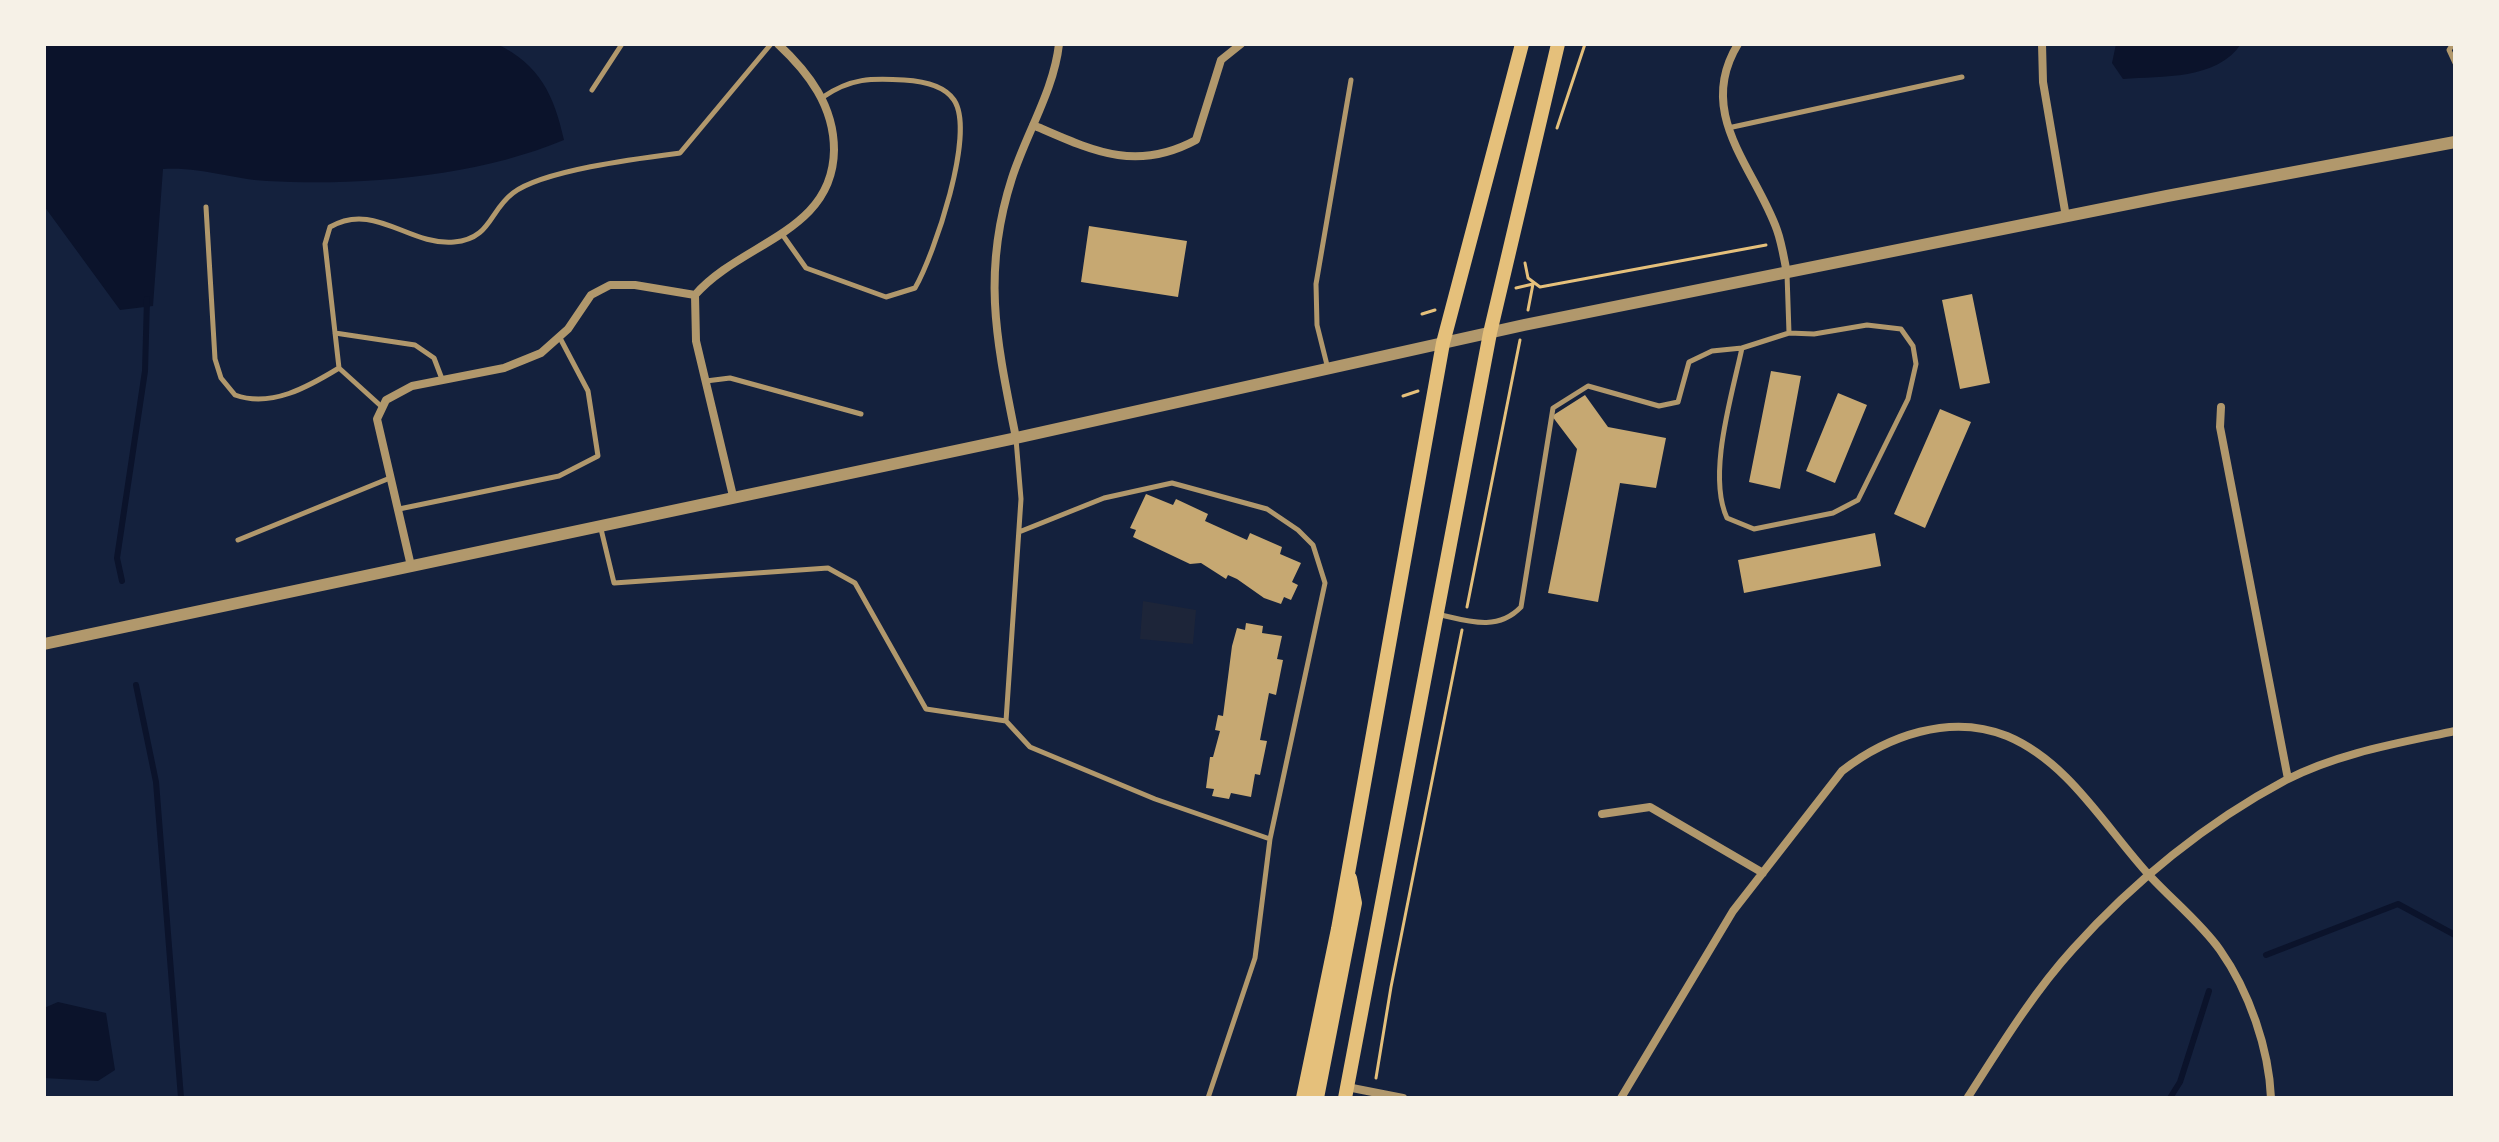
<!DOCTYPE html>
<html>
<head>
<meta charset="utf-8">
<style>
	body { margin:0 }
	#map { position:relative; width:2499px; height:1142px; overflow:hidden; background:#14213d; font-family:"Times New Roman",serif }
	canvas { display:block }
	.frame { position:absolute; inset:0; border:46px solid #f6f1e7; pointer-events:none }
</style>
</head>
<body>
<div id="map">
<canvas width="2499" height="1142"></canvas>
<div class="frame"></div>
</div>
<script>
const c = document.querySelector('canvas').getContext('2d');
c.lineJoin = 'round';
function fillPath(path, color) {
  c.fillStyle = color;
  c.fill(path, 'evenodd');
}
function strokePath(path, color, width, dash) {
  c.strokeStyle = color;
  c.lineWidth = width;
  c.lineCap = dash ? 'butt' : 'round';
  c.setLineDash(dash || []);
  c.stroke(path);
}
const green = new Path2D(`
	M1143 601 1196 610 1193 644 1140 639Z`);
const water = new Path2D(`
	M44 44H497C540 65 554 95 564 140 475 177 363 186 267 181 230 179 204 167 163 169L153 306 120 310 44 206Z
	M2116 44H2241C2217 80 2162 76 2123 79L2112 63Z
	M58 1002 106 1013 115 1070 98 1081 44 1078V1008Z`);
const stream = new Path2D(`
	M122 581 117 558 145 371 147 299
	M136 685 156 782 181 1098
	M2266 955 2398 904 2455 935
	M2170 1098 2180 1082 2209 991`);
const building = new Path2D(`
	M1089 226 1187 241 1178 297 1081 282Z
	M1972 294 1990 383 1960 389 1942 300Z
	M1771 371 1801 376 1780 489 1749 482Z
	M1838 393 1867 405 1835 483 1806 471Z
	M1585 395 1608 427 1666 438 1656 488 1620 483 1598 602 1548 593 1577 449 1552 416Z
	M1940 409 1971 422 1925 528 1894 514Z
	M1146 494 1173 505 1176 499 1208 514 1205 521 1247 540 1250 533 1282 547 1280 554 1301 563 1292 582 1298 585 1291 600 1284 597 1281 604 1264 598 1237 579 1228 575 1226 579 1201 563 1190 564 1133 537 1136 530 1130 528Z
	M1875 533 1881 566 1744 593 1738 560Z
	M1246 623 1263 626 1262 633 1282 636 1277 659 1283 660 1276 695 1269 693 1260 740 1267 741 1260 775 1255 774 1251 797 1231 793 1229 799 1212 796 1214 789 1206 788 1210 757H1213L1220 731 1215 730 1218 715 1223 716 1232 646 1237 628 1245 630Z`);
const path = new Path2D(`
	M1557 128 1585 44
	M1525 263 1528 278 1540 287 1766 245
	M1516 288 1533 284 1528 310
	M1422 314 1435 310
	M1403 396 1418 391
	M1467 607 1520 340
	M1376 1078 1391 987 1462 630`);
const service = new Path2D(`
	M2453 44 2449 50 2455 63
	M592 90 622 44
	M1728 128 1962 77
	M206 207 215 359 221 378 235 395C271 408 308 387 339 368
	M782 234 806 268 886 297 915 288C934 255 976 133 954 100 944 85 921 81 904 80 871 78 851 78 823 97
	M1787 274 1789 333
	M1867 325 1901 329 1913 346 1916 364 1908 399 1858 500 1833 513 1754 529 1727 518C1707 475 1732 395 1742 348L1789 333 1814 334Z
	M335 333 415 345 434 358 442 379
	M1328 369 1317 325 1316 284 1351 80
	M706 381 730 378 861 414
	M382 407 339 368 325 244 330 227C374 201 409 246 454 242 491 239 489 211 513 193 543 170 641 158 680 153L771 44
	M1016 439 1021 499 1006 721 1030 747 1155 799 1270 839
	M399 509 559 476 598 456 588 391 560 338
	M601 529 614 583 828 568 855 583 926 709 1006 721
	M1019 532 1104 498 1172 483 1267 509 1298 530 1313 545 1325 583 1270 839 1255 958 1208 1098
	M238 540 390 478
	M1437 614C1468 621 1497 632 1521 607L1553 408 1588 386 1659 406 1678 402 1689 362 1712 351 1742 348`);
const minor = new Path2D(`
	M1738 44C1695 114 1755 168 1777 230 1782 244 1784 259 1787 273
	M2042 44 2043 82 2066 217
	M1033 125C1091 150 1135 173 1196 140L1221 60 1241 44
	M2221 407 2220 427 2288 779
	M1016 438C997 343 981 274 1012 178 1026 134 1054 90 1059 44
	M733 496 696 341 695 295C741 242 833 233 834 150 834 106 809 73 778 44
	M411 566 377 419 386 400 412 386 504 368 541 353 568 329 591 295 610 285H635L695 295
	M1602 814 1650 807 1763 873
	M1347 1087 1403 1098
	M1968 1097C2000 1047 2033 993 2073 949 2133 882 2207 822 2286 780 2338 753 2399 743 2455 731
	M1621 1098 1733 911 1842 771C1887 736 1950 713 2007 736 2069 762 2105 827 2149 875 2172 900 2201 923 2220 950 2249 991 2269 1049 2271 1098`);
const tertiary = new Path2D(`
	M44 644 1016 438 1524 325 2167 196 2455 142`);
const secondary = new Path2D(`
	M1303 1098 1338 929 1443 343 1522 44
	M1317 1098 1355 903 1350 878
	M1345 1098 1490 333 1558 44`);
fillPath(green, '#1d2539');
fillPath(water, '#0b132b');
strokePath(stream, '#0b132b', 6);
fillPath(building, '#c6a872');
strokePath(path, '#e5c07b', 3);
strokePath(service, '#b1986c', 5);
strokePath(minor, '#b1986c', 8);
strokePath(tertiary, '#b1986c', 12);
strokePath(secondary, '#e5c07b', 14);
</script>
</body>
</html>
